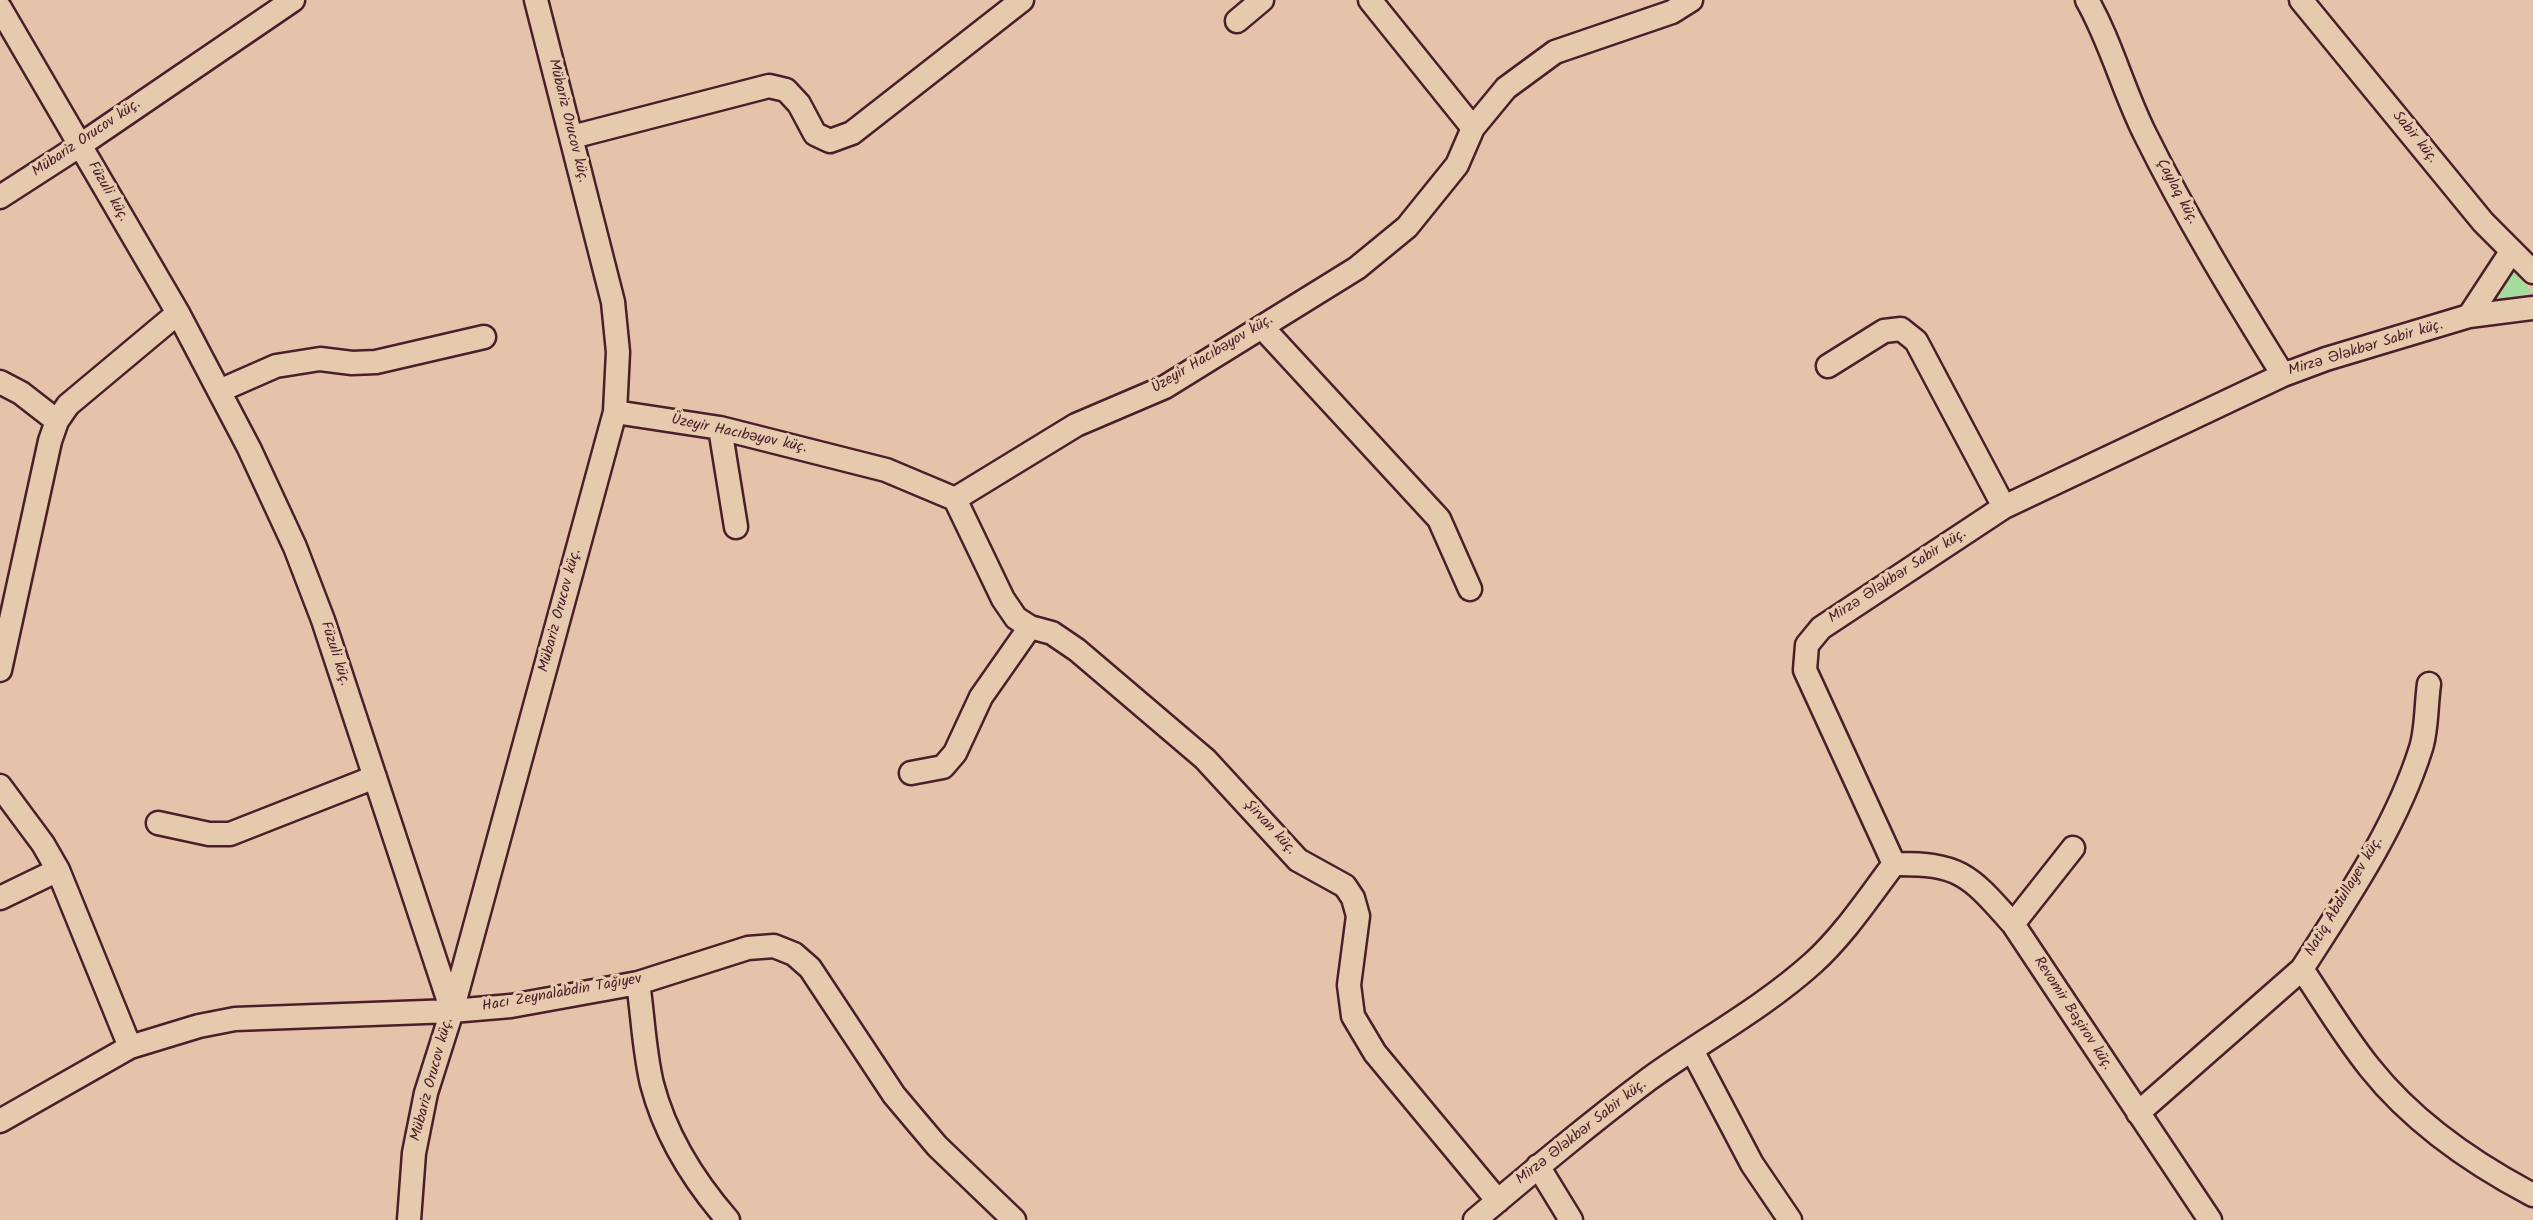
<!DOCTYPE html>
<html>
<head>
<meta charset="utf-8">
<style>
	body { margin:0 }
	canvas { display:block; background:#e5c3aa }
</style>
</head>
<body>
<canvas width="2533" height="1220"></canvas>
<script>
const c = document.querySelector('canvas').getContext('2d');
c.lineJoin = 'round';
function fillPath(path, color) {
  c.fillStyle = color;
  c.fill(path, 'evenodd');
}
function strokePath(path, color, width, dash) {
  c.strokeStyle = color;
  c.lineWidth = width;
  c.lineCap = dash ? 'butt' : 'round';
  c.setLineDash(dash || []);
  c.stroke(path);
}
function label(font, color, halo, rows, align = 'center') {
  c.font = font + ' Kalam,sans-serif';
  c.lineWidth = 6;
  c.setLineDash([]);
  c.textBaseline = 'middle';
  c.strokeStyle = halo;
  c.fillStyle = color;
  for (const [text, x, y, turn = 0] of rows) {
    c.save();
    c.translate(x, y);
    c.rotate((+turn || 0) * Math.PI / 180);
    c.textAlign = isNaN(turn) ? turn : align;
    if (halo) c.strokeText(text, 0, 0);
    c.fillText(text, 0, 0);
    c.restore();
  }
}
const green = new Path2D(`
	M2513 271 2533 293 2497 300Z`);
const minor = new Path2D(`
	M1370 0 1473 128
	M2087 0C2111 42 2123 90 2145 134 2186 217 2234 296 2283 375
	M2301 0 2483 222 2533 272
	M0 8 178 313 249 448 295 547 323 620 452 1011
	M1237 21 1262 0
	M572 137 769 86 786 90 799 104 815 134 830 141 852 133 1022 0
	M0 197 79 146 293 0
	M2511 252 2469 316 2533 308
	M1262 327 1439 519 1470 589
	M1828 366 1884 331 1901 329 1916 341 2004 507
	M0 382 21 393 57 421
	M219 391 276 366 320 359 352 363 376 362 484 337
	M615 412 720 428 886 470 955 499 1076 425 1165 387 1357 268 1407 227 1457 165 1473 128 1506 88 1555 52 1672 12 1691 0
	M720 428 736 527
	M955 499 1003 599 1016 618 1030 627 1052 633 1077 650 1205 759 1298 860 1345 886 1353 898 1358 916 1349 985 1353 1016 1375 1053 1498 1201
	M0 670 50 441 57 421 68 405 178 313
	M2429 684C2426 705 2427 729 2421 748 2396 828 2346 900 2302 969 2324 1002 2345 1037 2370 1068 2413 1122 2472 1163 2533 1195
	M911 773 943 767 955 753 981 697 1030 627
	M0 786 43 844 58 870 130 1047
	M158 823 209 834H230L375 777
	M1894 864C1961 863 1970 876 2013 924L2210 1220
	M0 898 58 870
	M2013 924 2073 848
	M638 983C643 1016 644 1051 652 1084 665 1134 694 1181 728 1220
	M1692 1050 1752 1164 1790 1220
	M2138 1113 2302 969
	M0 1121 130 1047 199 1026 235 1019 452 1011 511 1006 638 983 748 948 774 946 794 954 810 968 894 1095 937 1146 1014 1220
	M1538 1166 1571 1220
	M409 1220 414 1153 426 1093 452 1011 615 412 618 352 613 302 536 0
	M1475 1220C1532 1172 1589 1124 1649 1079 1703 1040 1763 1008 1813 963 1844 935 1868 898 1894 864L1805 670 1807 645 1821 628 2004 507 2283 375 2326 359 2469 316`);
const streetNames = [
	["Mübariz Orucov küç.",567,121,76],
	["Sabir küç.",2414,138,51],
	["Mübariz Orucov küç.",87,139,-34],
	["Füzuli küç.",107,192,60],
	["Çaylaq küç.",2176,192,62],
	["Mirzə Ələkbər Sabir küç.",2366,349,-17],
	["Üzeyir Hacıbəyov küç.",1213,355,-31],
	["Üzeyir Hacıbəyov küç.",739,435,12],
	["Mirzə Ələkbər Sabir küç.",1898,577,-33],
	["Mübariz Orucov küç.",561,611,-75],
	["Füzuli küç.",334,654,72],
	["Şirvan küç.",1269,828,47],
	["Natiq Abdullayev küç.",2345,897,-59],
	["Hacı Zeynalabdin Tağıyev",562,994,-10],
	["Revomir Bəşirov küç.",2072,1014,57],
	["Mübariz Orucov küç.",433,1080,-75],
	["Mirzə Ələkbər Sabir küç.",1582,1133,-38]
];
fillPath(green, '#a5db9e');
strokePath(minor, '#4a1f2b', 27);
strokePath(minor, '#e6caad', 22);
label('15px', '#4a1f2b', '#e6caad', streetNames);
</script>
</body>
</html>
